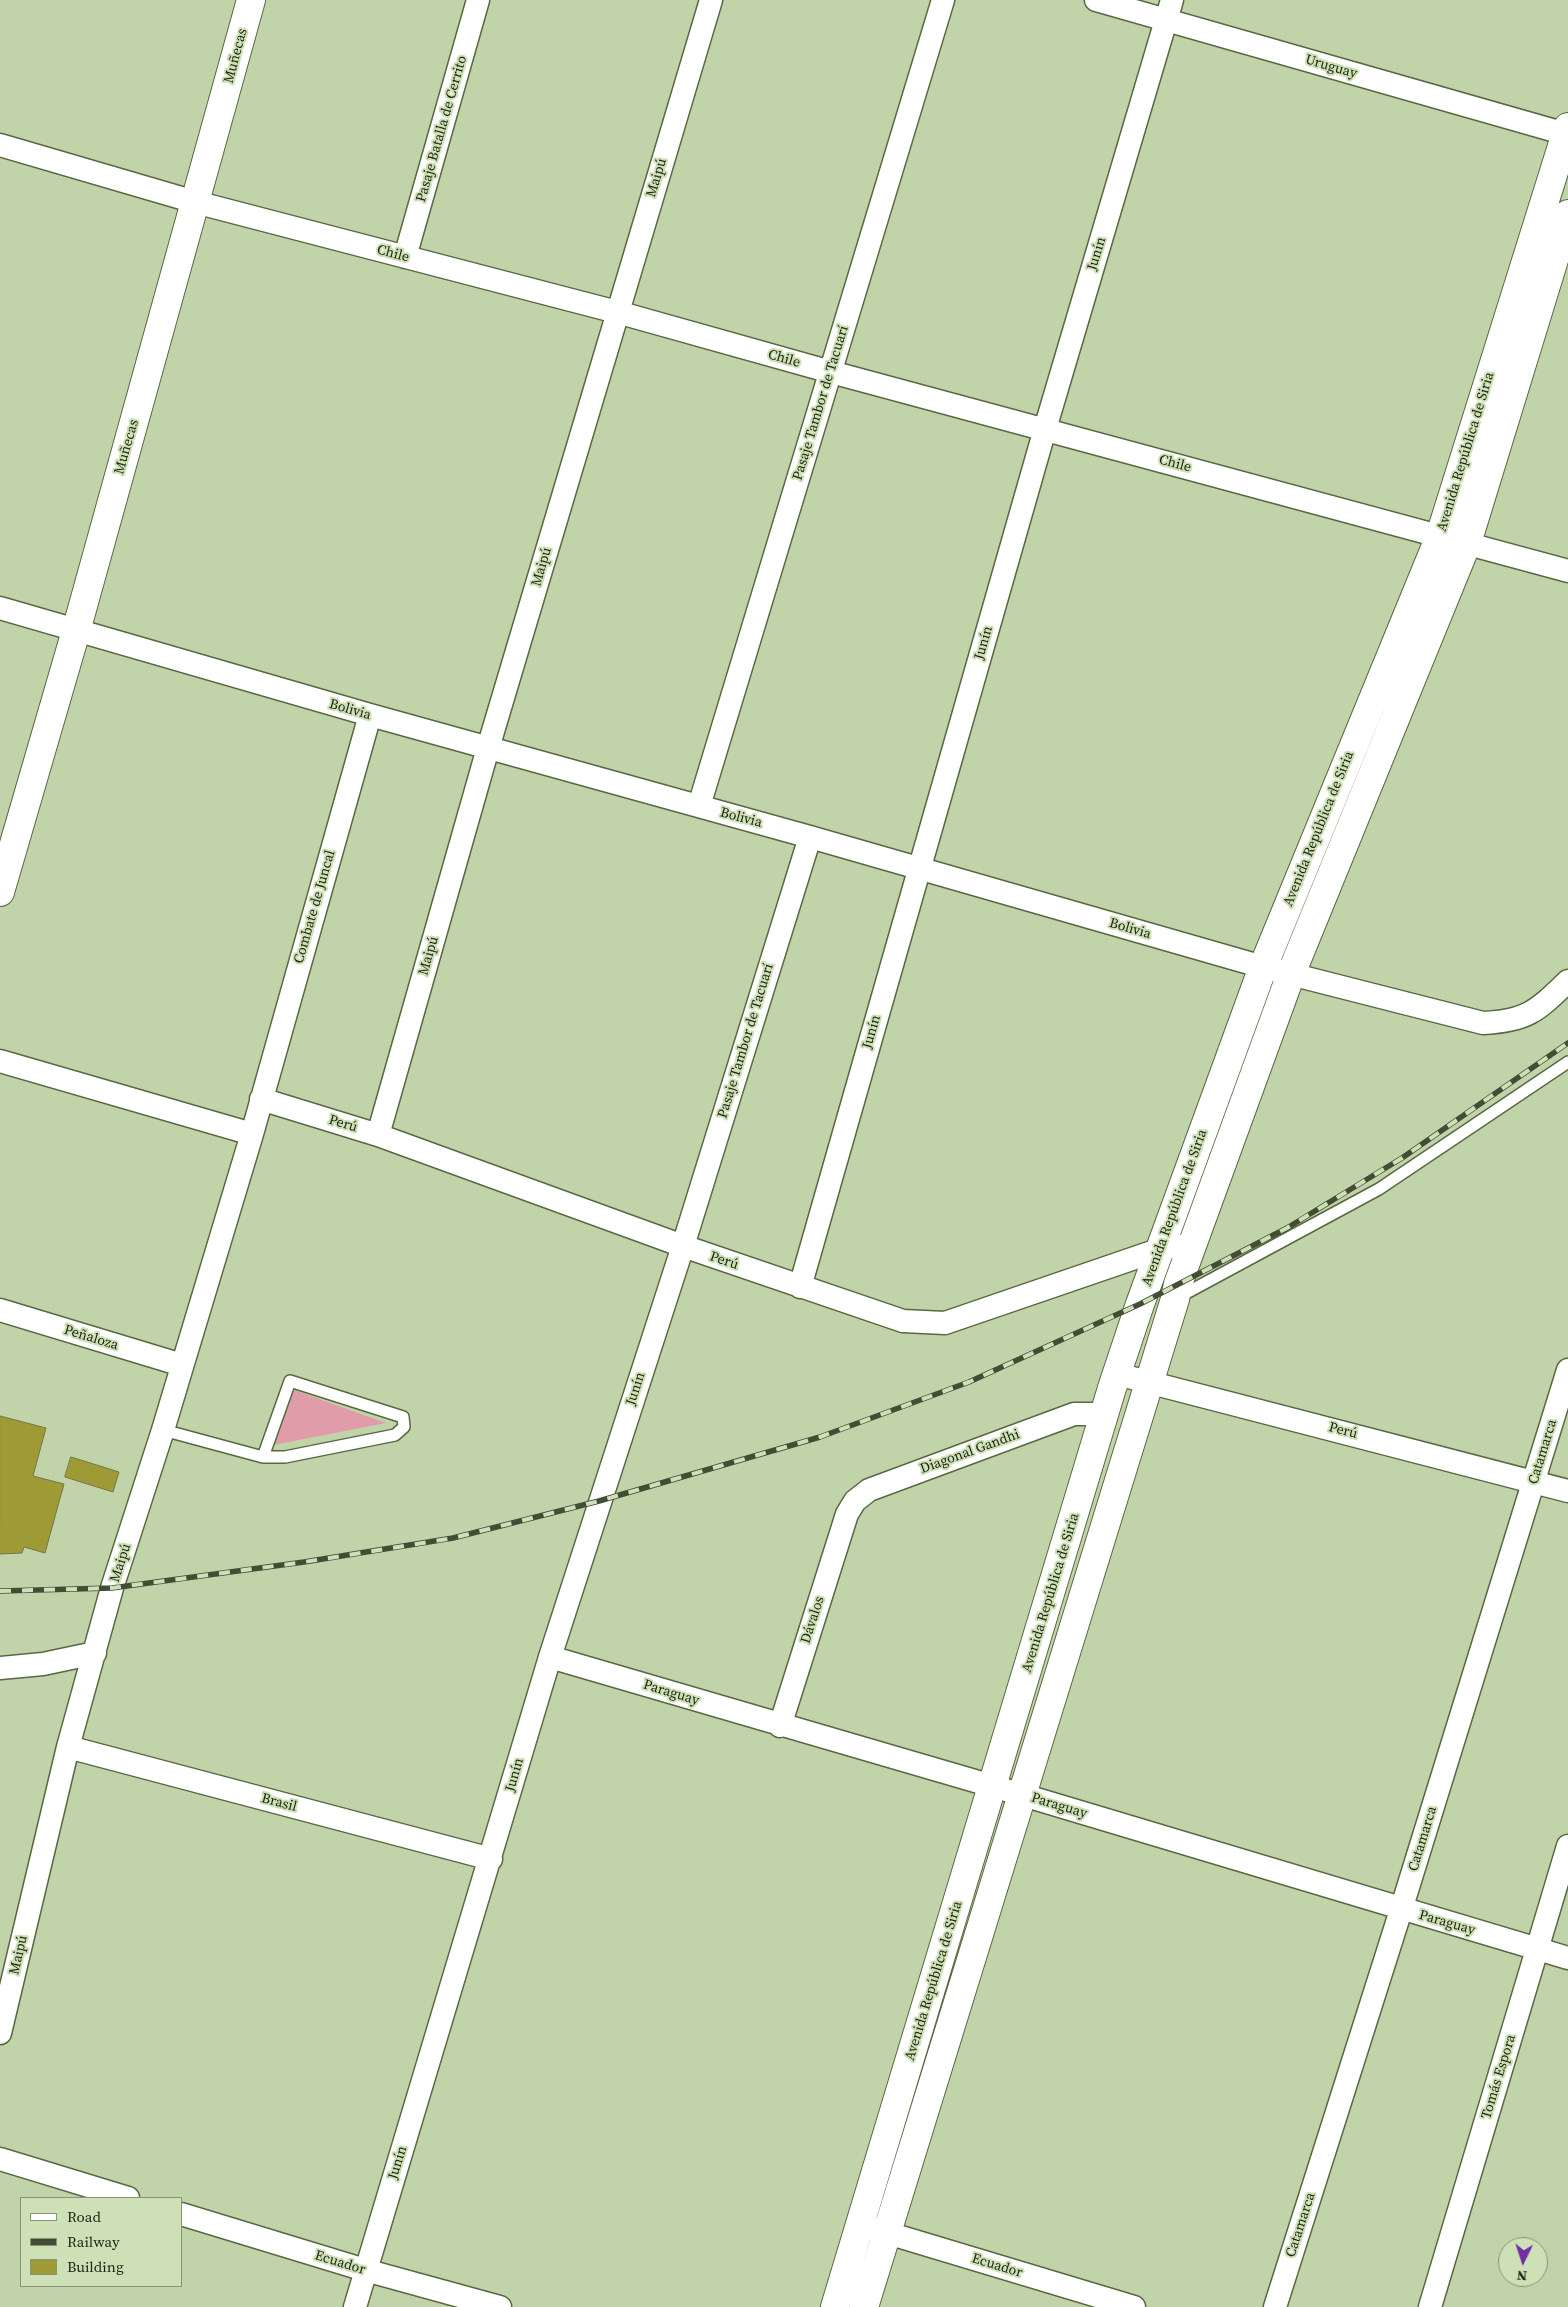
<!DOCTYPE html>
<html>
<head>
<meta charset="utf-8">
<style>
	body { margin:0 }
	#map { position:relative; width:1568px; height:2307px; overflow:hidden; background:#c1d4a9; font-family:"Source Serif 4",serif }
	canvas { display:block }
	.legend { position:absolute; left:20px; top:2197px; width:162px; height:90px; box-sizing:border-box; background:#cee1b6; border:1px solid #879575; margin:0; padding:6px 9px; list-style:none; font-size:15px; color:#1d2414 }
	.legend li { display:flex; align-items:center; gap:10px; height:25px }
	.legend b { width:25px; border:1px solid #879575 }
	.north { position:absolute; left:1498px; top:2237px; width:50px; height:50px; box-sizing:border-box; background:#cee1b6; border:1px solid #879575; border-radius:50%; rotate:184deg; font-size:14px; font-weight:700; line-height:20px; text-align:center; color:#1d2414 }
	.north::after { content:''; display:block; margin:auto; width:18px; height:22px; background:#712ea2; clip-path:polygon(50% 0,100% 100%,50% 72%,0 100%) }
</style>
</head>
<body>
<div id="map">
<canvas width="1568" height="2307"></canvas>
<ul class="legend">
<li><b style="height:6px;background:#fff"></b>Road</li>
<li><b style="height:6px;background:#434d36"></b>Railway</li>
<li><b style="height:14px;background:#9e9b37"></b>Building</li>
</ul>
<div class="north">N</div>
</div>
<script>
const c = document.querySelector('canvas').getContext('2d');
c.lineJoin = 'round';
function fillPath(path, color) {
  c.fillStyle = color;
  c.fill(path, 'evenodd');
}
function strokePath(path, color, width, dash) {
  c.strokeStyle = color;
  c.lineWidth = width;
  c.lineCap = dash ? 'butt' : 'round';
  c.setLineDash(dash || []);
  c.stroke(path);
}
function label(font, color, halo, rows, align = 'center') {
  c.font = font + ' "Source Serif 4",serif';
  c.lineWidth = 4;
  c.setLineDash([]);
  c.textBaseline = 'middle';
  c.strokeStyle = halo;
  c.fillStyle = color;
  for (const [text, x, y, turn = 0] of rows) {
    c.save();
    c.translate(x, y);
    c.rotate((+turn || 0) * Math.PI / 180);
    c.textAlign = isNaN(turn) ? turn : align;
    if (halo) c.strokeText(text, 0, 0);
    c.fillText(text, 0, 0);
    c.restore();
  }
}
const green = new Path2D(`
	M294 1390 386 1423 273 1445Z`);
const building = new Path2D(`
	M0 1416 46 1428 33 1476 64 1484 45 1553 24 1547 22 1553 0 1554Z
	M71 1457 119 1472 113 1492 65 1477Z`);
const service = new Path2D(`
	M1177 1298 1379 1189 1568 1062
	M163 1430 263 1457H285L395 1435 404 1427 403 1417 290 1381 263 1457`);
const minor = new Path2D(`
	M1096 0 1566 134
	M0 145 195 202 617 312 831 372 1568 571
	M405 257 478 0
	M0 608 370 715 810 837 1263 967 1483 1023C1527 1021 1537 1011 1568 981
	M699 806 943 0
	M0 1061 252 1134
	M261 1099 378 1135 683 1246 903 1321 945 1323 1161 1249 1193 1244
	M378 1135 488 748 711 0
	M800 1287 1045 429 1172 0
	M0 1310 182 1365
	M1117 1374 1568 1491
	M550 1657 1023 1795 1568 1958
	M0 1668 43 1664 95 1653
	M780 1726 847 1514 855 1501 869 1490 1074 1414H1104
	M68 1747 491 1859
	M0 2033 68 1747 112 1588 163 1430 252 1134 370 715
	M0 2159 128 2198
	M181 2214 365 2270 500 2307
	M871 2228 1134 2307
	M355 2307 550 1657 683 1246 810 837
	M1275 2307 1401 1910 1568 1370
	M1430 2307 1568 1846`);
const tertiary = new Path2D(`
	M0 892 76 631 251 0`);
const primary = new Path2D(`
	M835 2307 1112 1388 1140 1304 1263 967 1440 536 1568 127
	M864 2307 1175 1299 1178 1284 1291 974 1467 543 1568 214`);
const rail = new Path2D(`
	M0 1591 112 1588 304 1562 453 1538 599 1501 820 1437 969 1382 1140 1304 1287 1228 1402 1158 1568 1043`);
const streetNames = [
	["Muñecas",236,56,-75],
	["Uruguay",1331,67,16],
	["Pasaje Batalla de Cerrito",442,129,-74],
	["Maipú",657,178,-73],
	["Chile",393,254,15],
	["Junín",1097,254,-73],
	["Chile",784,359,16],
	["Pasaje Tambor de Tacuarí",821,403,-73],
	["Muñecas",127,447,-74],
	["Avenida República de Siria",1466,452,-73],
	["Chile",1175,464,15],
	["Maipú",542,567,-74],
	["Junín",984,643,-74],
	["Bolivia",350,710,16],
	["Bolivia",741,818,15],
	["Avenida República de Siria",1319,829,-68],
	["Combate de Juncal",315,907,-74],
	["Bolivia",1130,929,16],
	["Maipú",429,956,-74],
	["Junín",872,1032,-74],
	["Pasaje Tambor de Tacuarí",746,1041,-73],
	["Perú",343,1124,17],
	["Avenida República de Siria",1175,1208,-70],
	["Perú",724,1261,19],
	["Peñaloza",91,1338,17],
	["Junín",636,1389,-72],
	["Perú",1343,1431,15],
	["Diagonal Gandhi",970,1452,-20],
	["Catamarca",1543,1452,-73],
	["Maipú",121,1563,-72],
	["Avenida República de Siria",1051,1593,-73],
	["Dávalos",813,1620,-72],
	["Paraguay",671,1693,17],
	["Junín",515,1775,-74],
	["Brasil",279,1803,15],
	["Paraguay",1059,1806,17],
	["Catamarca",1423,1839,-73],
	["Paraguay",1447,1923,16],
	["Maipú",19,1955,-77],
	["Avenida República de Siria",934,1981,-73],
	["Tomás Espora",1499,2077,-73],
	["Junín",398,2163,-73],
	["Catamarca",1301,2225,-72],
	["Ecuador",340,2263,17],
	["Ecuador",997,2266,17]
];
fillPath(green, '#e09ca9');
fillPath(building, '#9e9b37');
strokePath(building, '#767549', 1);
strokePath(service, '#586841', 14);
strokePath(minor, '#586841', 25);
strokePath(tertiary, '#586841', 30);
strokePath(primary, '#586841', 30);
strokePath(service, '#fff', 11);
strokePath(minor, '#fff', 22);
strokePath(tertiary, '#fff', 28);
strokePath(primary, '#fff', 28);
strokePath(rail, '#434d36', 5.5);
strokePath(rail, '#cee1b6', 4, [11]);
label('14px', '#1d2414', '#cee1b6', streetNames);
</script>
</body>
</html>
